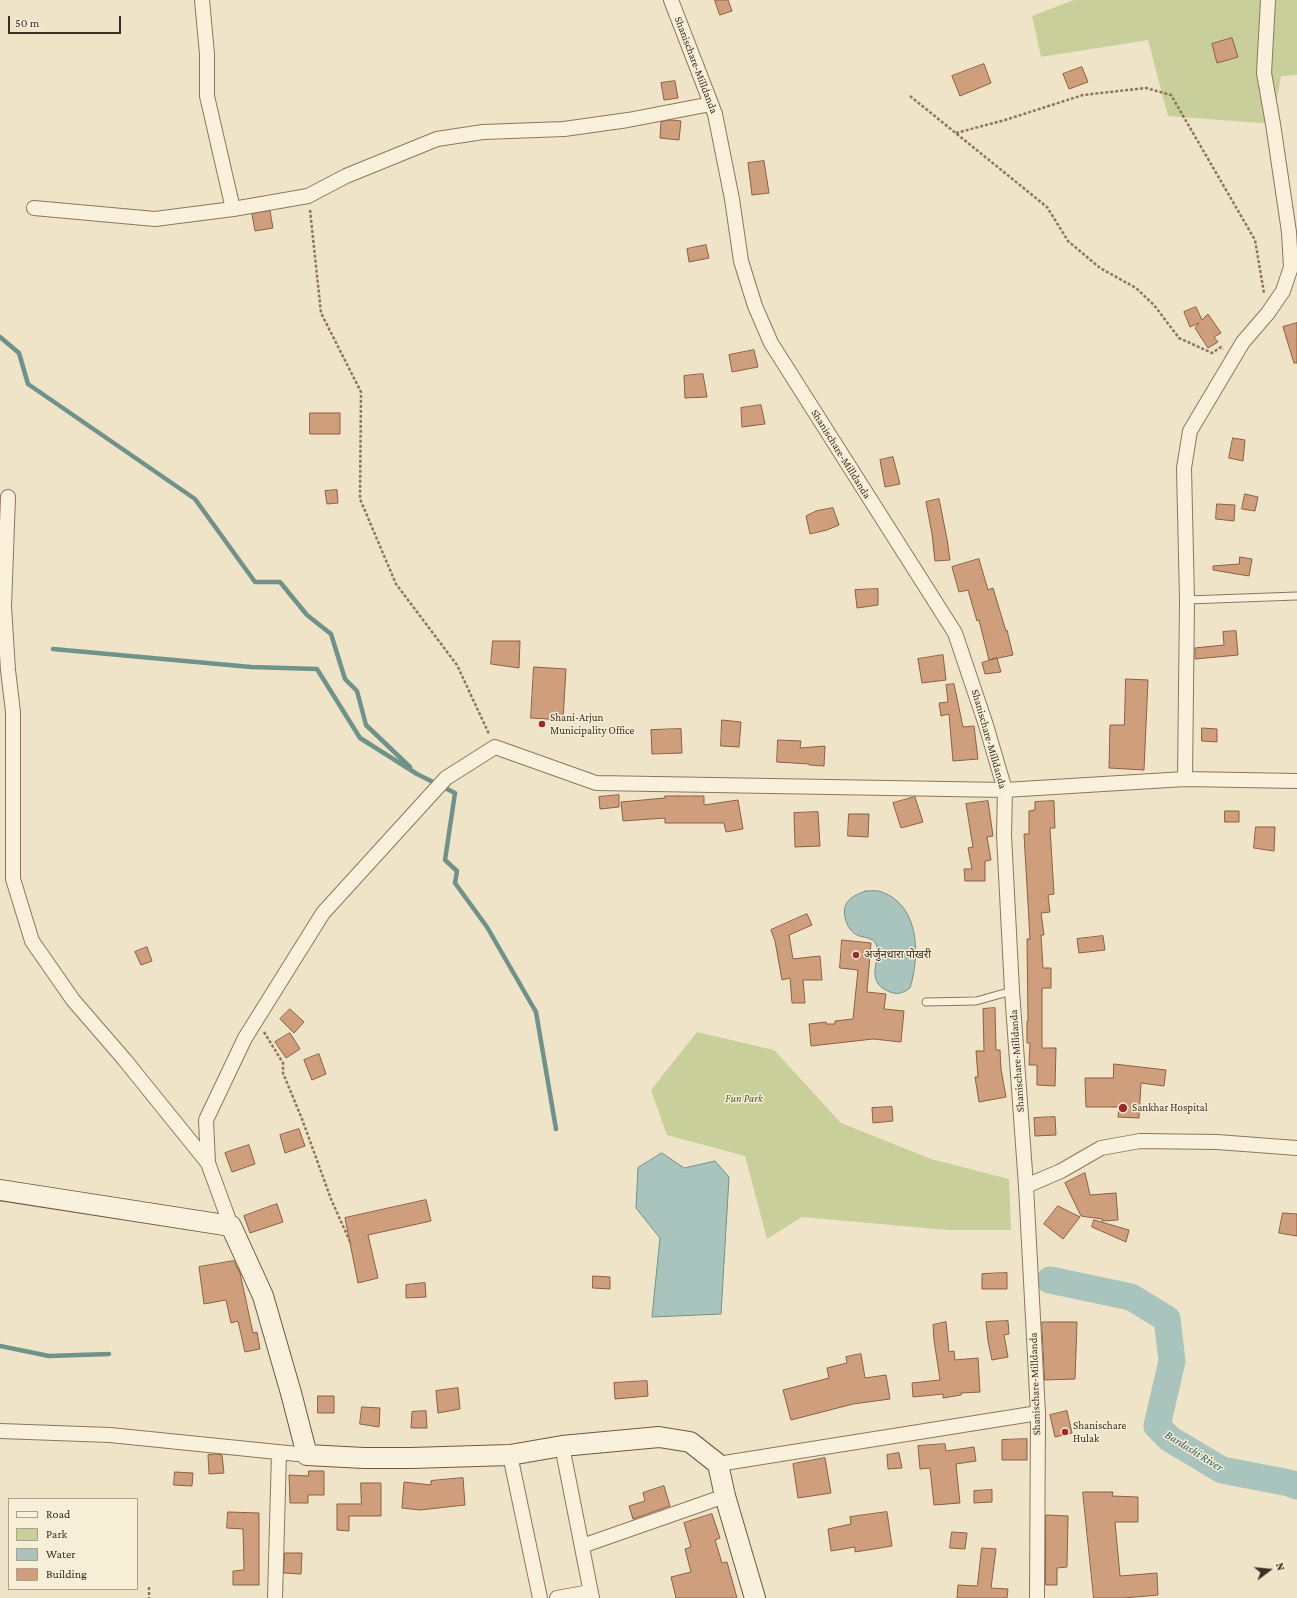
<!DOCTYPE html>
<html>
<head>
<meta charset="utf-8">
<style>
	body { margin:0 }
	#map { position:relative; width:1297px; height:1598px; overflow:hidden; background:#f0e4c8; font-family:"Crimson Pro",serif }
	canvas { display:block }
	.legend { position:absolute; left:8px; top:1498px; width:130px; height:92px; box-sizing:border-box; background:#f7eed8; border:1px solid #ada18e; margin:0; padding:5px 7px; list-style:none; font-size:12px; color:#3d2e20 }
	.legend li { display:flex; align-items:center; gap:8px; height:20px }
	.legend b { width:20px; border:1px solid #ada18e }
	.north { position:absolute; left:1249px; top:1550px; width:40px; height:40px; -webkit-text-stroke:3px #f7eed8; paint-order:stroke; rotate:74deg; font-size:11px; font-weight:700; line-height:16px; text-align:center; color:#3d2e20 }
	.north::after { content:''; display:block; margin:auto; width:14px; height:18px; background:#3d2e20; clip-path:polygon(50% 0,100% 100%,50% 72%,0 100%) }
	.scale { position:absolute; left:8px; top:16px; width:113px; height:18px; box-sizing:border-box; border:2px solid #3d2e20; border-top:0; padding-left:5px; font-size:12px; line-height:14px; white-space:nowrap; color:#3d2e20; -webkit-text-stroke:3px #f7eed8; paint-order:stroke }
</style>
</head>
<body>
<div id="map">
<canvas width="1297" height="1598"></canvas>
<ul class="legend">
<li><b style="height:5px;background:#faf1dc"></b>Road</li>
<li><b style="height:11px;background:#c9cf9b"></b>Park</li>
<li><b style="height:11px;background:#a9c4bc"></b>Water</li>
<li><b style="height:11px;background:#cf9f7d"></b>Building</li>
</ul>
<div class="north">N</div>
<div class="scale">50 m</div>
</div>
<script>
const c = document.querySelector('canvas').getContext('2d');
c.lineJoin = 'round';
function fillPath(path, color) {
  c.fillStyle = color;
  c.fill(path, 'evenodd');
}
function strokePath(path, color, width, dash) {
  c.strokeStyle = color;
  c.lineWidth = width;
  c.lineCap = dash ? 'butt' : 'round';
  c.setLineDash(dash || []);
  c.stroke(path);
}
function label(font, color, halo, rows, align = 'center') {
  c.font = font + ' "Crimson Pro","Noto Sans Devanagari",serif';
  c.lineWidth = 3;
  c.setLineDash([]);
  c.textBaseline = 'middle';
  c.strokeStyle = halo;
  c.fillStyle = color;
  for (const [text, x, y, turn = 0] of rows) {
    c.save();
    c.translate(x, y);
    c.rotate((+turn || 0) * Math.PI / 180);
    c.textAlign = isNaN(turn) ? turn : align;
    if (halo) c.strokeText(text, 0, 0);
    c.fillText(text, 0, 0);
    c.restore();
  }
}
const green = new Path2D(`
	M1074 0H1297V75L1281 76 1273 124 1168 116 1148 40 1041 57 1032 16Z
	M697 1032 774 1050 841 1123 931 1159 1009 1179 1011 1230H948L802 1217 767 1239 745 1156 667 1135 651 1090Z`);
const water = new Path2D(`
	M866 891C871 891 877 890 882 892 920 906 920 956 910 988 903 993 898 995 890 992 862 981 883 958 876 944 873 937 863 938 857 935 851 932 848 927 846 921 840 903 851 896 866 891Z
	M662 1153 684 1168 715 1161 729 1177 721 1314 652 1317 660 1238 636 1208 638 1168Z`);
const stream = new Path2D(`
	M0 337 19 353 28 384 195 499 255 582H280L307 615 331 634 345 679 357 691 366 725 410 767
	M53 649 251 667 317 669 360 738 417 774 455 793 445 860 457 871 455 883 487 927 536 1012 556 1129
	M0 1346 49 1356 109 1354`);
const river = new Path2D(`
	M1050 1280 1131 1297 1167 1319 1172 1361 1157 1426 1170 1439 1222 1470 1289 1483 1297 1486`);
const building = new Path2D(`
	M715 0H728L732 11 720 15Z
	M1232 38 1238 57 1217 63 1212 44Z
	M984 64 991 83 960 96 952 76Z
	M1082 67 1088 82 1069 89 1063 74Z
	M675 81 678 98 664 100 661 83Z
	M672 120 681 121 679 140 660 138 661 122Z
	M764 161 769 193 752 195 748 163Z
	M270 211 273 228 255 231 252 214Z
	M706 245 709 258 689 262 687 249Z
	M1196 307 1202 320 1208 314 1221 333 1214 337 1218 342 1208 348 1195 328 1199 323 1190 327 1184 312Z
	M1297 323V363H1294L1283 327Z
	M754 350 758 367 732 372 729 355Z
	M703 374 707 397 685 398 684 376Z
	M761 405 765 424 742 427 741 408Z
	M310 413H340V434H310Z
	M1233 438 1245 440 1243 461 1229 458Z
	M893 457 900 484 885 487 880 460Z
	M337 490 338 503 327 504 325 491Z
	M1245 494 1258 497 1255 511 1242 509Z
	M939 499 947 539 950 560 935 561 932 534 926 502Z
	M1217 504 1235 505 1234 521 1216 519Z
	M833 508 839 525 827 530 810 534 806 516 816 511Z
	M1240 557 1252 559 1249 576 1213 570V566L1239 564Z
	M979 559 988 590 993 588 1006 631 1007 630 1013 655 989 660 979 620 977 621 968 590 959 592 952 567Z
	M878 589V605L857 608 855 590Z
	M1236 631 1238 655 1195 659V648L1224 645 1223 632Z
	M493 641H520L519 668 491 664Z
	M943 655 946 680 922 683 918 659Z
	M997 658 1001 672 985 674 982 663Z
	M534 667 566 669 563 720 531 718Z
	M1126 679 1148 680 1144 770 1109 768 1110 725H1124Z
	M954 684 963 727 974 726 978 759 953 761 949 714 941 716 939 703 948 702 946 685Z
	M722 720 741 722 739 747 721 746Z
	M1202 728 1217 729V742L1202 741Z
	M681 729 682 753 652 754 651 730Z
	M778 740 801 741 800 748 825 746 824 766 809 765V764L777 762Z
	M619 795V807L600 809 599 797Z
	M665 796H704V805L738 800 743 829 726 832 724 823H665V818L623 821 621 802 665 798Z
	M915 797 923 822 901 828 893 803Z
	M988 801 993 836 987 837 991 860 985 861V881H965L964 869H972L968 848 973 847 966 804Z
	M1054 801 1055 828H1050L1054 894 1048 895 1050 912 1041 913 1044 935H1041L1043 968H1051V988H1042V1048H1056L1055 1086 1037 1085V1065H1029L1030 1043H1027V1021H1028L1027 939H1030L1024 834H1029V811L1035 810V802Z
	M1225 811H1239V822H1225Z
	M818 812 820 846 795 847 794 813Z
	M849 814H869L868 837 848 836Z
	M1256 827H1275L1274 851 1254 848Z
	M807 914 812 925 789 935 793 959 820 956 822 980H803L805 1003H792L790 978 782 980 775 941 771 930Z
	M1103 936 1105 950 1079 953 1077 939Z
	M842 940 871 943 867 992 886 994 884 1009 904 1011 901 1042 873 1039 811 1046 809 1024 826 1022V1024H835V1021L853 1019 858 970 840 968Z
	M147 947 152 961 141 965 135 952Z
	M995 1008 996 1050H1000L1001 1069 1006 1097 979 1102 975 1077H978L976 1051H984L983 1009Z
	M290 1009 304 1022 294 1033 280 1019Z
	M290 1033 300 1049 286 1058 275 1042Z
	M319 1054 326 1074 312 1080 304 1060Z
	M1114 1064 1166 1070 1164 1086 1141 1083 1139 1118 1118 1117 1119 1107H1086L1085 1078H1113Z
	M892 1107 893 1121 873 1123 872 1108Z
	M1055 1117 1056 1135 1035 1136 1034 1118Z
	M299 1129 305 1146 285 1153 280 1135Z
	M249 1145 255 1164 232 1172 225 1153Z
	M1085 1173 1090 1195 1116 1193 1118 1220 1102 1221V1219L1081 1216 1065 1183Z
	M426 1200 431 1221 368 1235 378 1278 358 1283 345 1218Z
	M277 1204 283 1222 250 1233 244 1216Z
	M1058 1206 1080 1217 1063 1239 1044 1224Z
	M1283 1213 1297 1214V1236L1279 1233Z
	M1094 1220 1129 1230 1126 1242 1092 1227Z
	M234 1261 240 1273 253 1333 257 1332 260 1349 245 1352 238 1321 231 1323 226 1300 204 1304 199 1267Z
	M1007 1273V1289H982V1274Z
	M593 1276 610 1277V1289L593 1288Z
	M425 1283 426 1297 406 1298V1285Z
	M1008 1321 1009 1334 1004 1335 1008 1357 992 1360 988 1341 986 1322Z
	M946 1322 949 1352 954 1351 955 1360 978 1358 980 1392 961 1393V1395L943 1398V1394L913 1397 912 1383 940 1380 934 1340 933 1325Z
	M1042 1322H1077L1075 1379 1045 1380Z
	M861 1354 865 1378 886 1375 890 1399 853 1404 791 1420 783 1390 829 1378 827 1368 847 1363 846 1357Z
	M647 1381 648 1396 615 1399 614 1383Z
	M458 1388 460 1409 438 1413 436 1391Z
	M318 1396H334V1413H318Z
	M362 1407 380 1408 379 1427 360 1424Z
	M426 1411 427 1428H411L412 1412Z
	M1067 1411 1072 1433 1055 1437 1050 1415Z
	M1027 1439V1460H1002V1440Z
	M945 1444 946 1451 974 1447 976 1461 956 1464 960 1503 934 1505 930 1468 920 1469 918 1446Z
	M899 1453 902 1468 888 1469 887 1455Z
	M217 1454 222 1455 224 1473 209 1474 208 1455Z
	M825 1458 831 1493 798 1498 793 1464Z
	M309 1471H324V1495H308V1503H290L289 1475 308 1476Z
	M175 1472 193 1473 192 1486 174 1485Z
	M463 1478 465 1505 420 1510 402 1508 404 1482 431 1485V1481Z
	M361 1483H381V1516H349V1531L337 1530V1504H361Z
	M664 1486 670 1506 633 1519 629 1506 645 1501 643 1493Z
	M992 1490V1502L974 1503V1491Z
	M1083 1492H1113L1112 1496 1138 1497V1522H1115L1120 1576 1157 1573 1158 1595 1123 1598H1094Z
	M228 1512 259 1513V1585H233V1571L244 1570 243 1529 227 1528Z
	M887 1512 892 1546 855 1552V1547L831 1551 828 1529 851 1524 850 1517Z
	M712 1514 720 1538 715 1540 722 1563 727 1562 737 1598H676L671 1577 691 1572 685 1549 691 1547 684 1523Z
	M1046 1515 1068 1516 1067 1567 1057 1568V1585H1046Z
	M952 1532 967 1533 965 1549 950 1548Z
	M982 1548 996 1549 991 1588 1008 1589 1007 1598H957L958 1585 977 1586Z
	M285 1553H302L301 1574 284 1573Z`);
const path = new Path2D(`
	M910 96 1047 207 1068 241 1100 268 1136 288 1154 305 1179 338 1212 353 1221 347 1223 349
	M956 133 1005 120 1083 95 1146 88 1171 95 1255 240 1264 293
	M310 210 321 313 361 392 360 499 396 584 457 665 489 734
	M264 1032 283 1063V1073L302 1119 331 1199 351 1244
	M149 1587V1598`);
const lane = new Path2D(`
	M1187 600 1297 596
	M926 1002 976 1001 1012 991`);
const street = new Path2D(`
	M202 0 207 54V96L233 209 308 196 346 176 437 139 483 132 564 129 628 120 711 104
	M671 0 715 114 732 199 741 261 755 306 771 343 955 633 985 722 1005 790 1004 835 1012 991 1026 1186 1038 1413 1037 1598
	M34 208 155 219 233 209
	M8 497 4 607 8 670 13 712V879L32 941 73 1000 124 1059 208 1163
	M1185 779 1187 600 1184 468 1190 431 1243 342 1268 313 1283 291 1291 267 1289 232 1273 124 1264 73 1268 0
	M1026 1186 1061 1171 1101 1148 1140 1141 1217 1142 1297 1148
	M231 1226 208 1163 206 1120 245 1038 323 913 446 778 495 747 596 783 1005 790 1185 779 1297 781
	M0 1431 110 1435 307 1455
	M562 1446 592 1598
	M510 1455 540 1598
	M718 1464 1038 1413
	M582 1546 725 1496
	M275 1598 279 1453
	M557 1598 590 1592`);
const secondary = new Path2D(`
	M0 1190 231 1226 263 1296 291 1393 307 1455 364 1458H411L510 1455 562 1446 659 1437 690 1442 718 1464 725 1496 755 1598`);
const markers = [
	[542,724,4,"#9e2a2b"],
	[856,955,4,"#9e2a2b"],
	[1123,1108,5,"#9e2a2b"],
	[1065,1432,4,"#9e2a2b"]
];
const streetNames = [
	["Shanischare-Milldanda",696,65,69],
	["Shanischare-Milldanda",841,454,58],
	["Shanischare-Milldanda",989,739,74],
	["Shanischare-Milldanda",1017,1061,-94],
	["Shanischare-Milldanda",1035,1384,-92]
];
const poiNames = [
	["Shani-Arjun",550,718],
	["Municipality Office",550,731],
	["अर्जुनधारा पोखरी",864,955],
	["Sankhar Hospital",1132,1108],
	["Shanischare",1073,1426],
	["Hulak",1073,1439]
];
const parkNames = [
	["Fun Park",744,1099]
];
const waterNames = [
	["Bardashi River",1194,1451,32]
];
fillPath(green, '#c9cf9b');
fillPath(water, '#a9c4bc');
strokePath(water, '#6f938a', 1);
strokePath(stream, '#6f938a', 4.5);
strokePath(river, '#a9c4bc', 27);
fillPath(building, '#cf9f7d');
strokePath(building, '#8d5f41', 1);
strokePath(lane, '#8d765c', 9);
strokePath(street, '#8d765c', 16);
strokePath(secondary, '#6f573f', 22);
strokePath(path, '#8d765c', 2.5, [3, 2]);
strokePath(lane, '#faf1dc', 7);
strokePath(street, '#faf1dc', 14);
strokePath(secondary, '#faf1dc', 20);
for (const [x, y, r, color] of markers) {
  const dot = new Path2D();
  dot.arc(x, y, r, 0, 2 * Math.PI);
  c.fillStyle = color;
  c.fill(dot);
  strokePath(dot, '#f7eed8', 1.5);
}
label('11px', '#3d2e20', '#f7eed8', streetNames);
label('11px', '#3d2e20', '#f7eed8', poiNames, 'left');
label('italic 11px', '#4d5a26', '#f7eed8', parkNames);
label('italic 12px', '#2f5d5a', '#f7eed8', waterNames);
</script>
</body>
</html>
